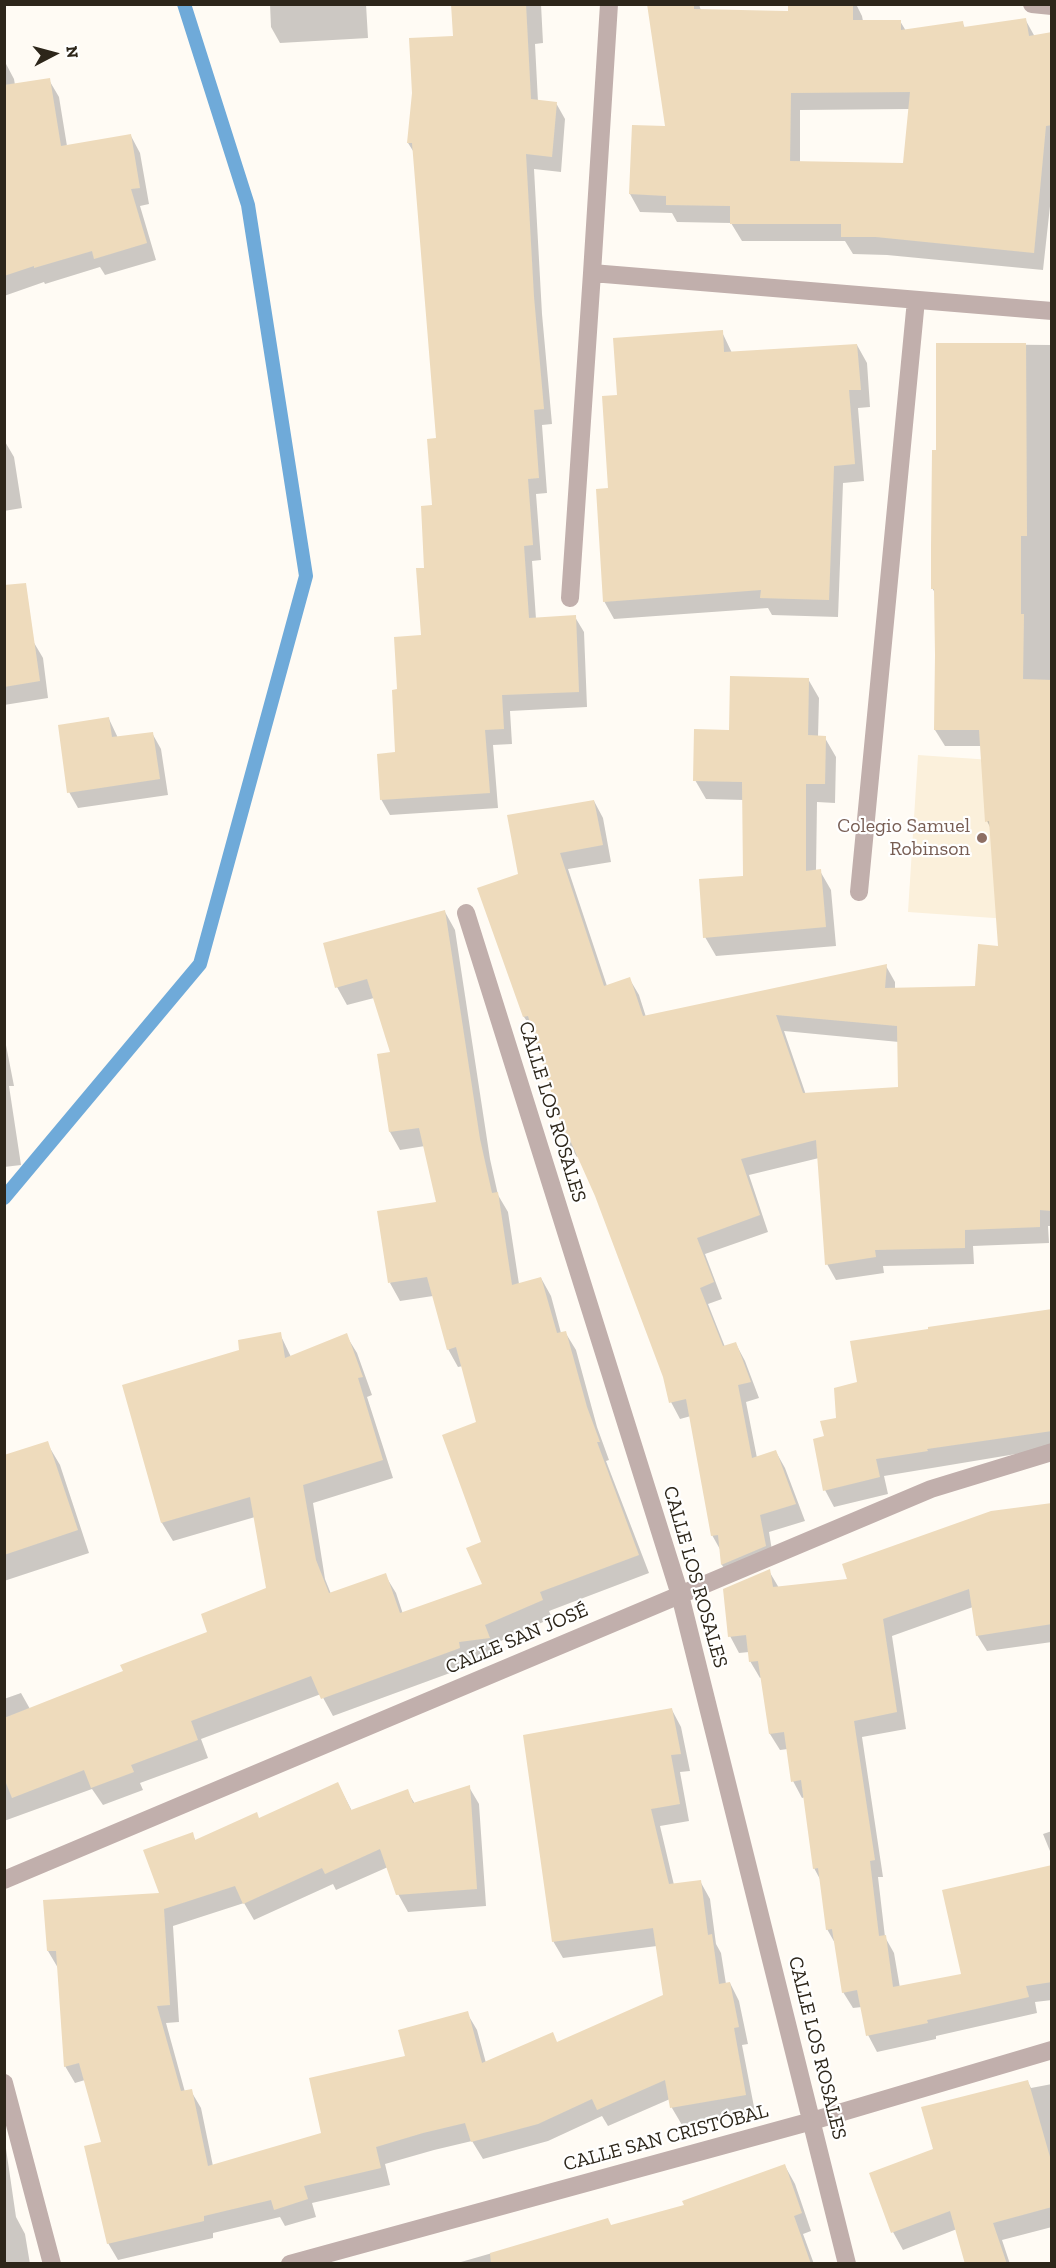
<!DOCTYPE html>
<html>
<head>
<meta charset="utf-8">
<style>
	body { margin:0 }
	#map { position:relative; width:1056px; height:2268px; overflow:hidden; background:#fffbf4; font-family:"Zilla Slab",serif }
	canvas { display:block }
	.frame { position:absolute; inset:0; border:6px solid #2d261a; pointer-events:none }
	.north { position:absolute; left:24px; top:24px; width:60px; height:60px; -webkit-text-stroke:4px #fff; paint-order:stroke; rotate:84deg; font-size:16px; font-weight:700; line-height:24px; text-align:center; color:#2d261a }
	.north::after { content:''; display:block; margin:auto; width:21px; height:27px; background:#2d261a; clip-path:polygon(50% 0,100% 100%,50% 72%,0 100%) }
</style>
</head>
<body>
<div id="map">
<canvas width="1056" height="2268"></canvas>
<div class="frame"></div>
<div class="north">N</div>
</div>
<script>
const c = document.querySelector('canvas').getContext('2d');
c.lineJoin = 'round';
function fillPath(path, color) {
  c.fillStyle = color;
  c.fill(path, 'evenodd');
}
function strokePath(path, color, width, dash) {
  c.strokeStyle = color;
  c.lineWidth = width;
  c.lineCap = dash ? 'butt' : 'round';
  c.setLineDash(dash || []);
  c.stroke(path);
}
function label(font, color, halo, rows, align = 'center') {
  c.font = font + ' "Zilla Slab",serif';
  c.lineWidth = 4.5;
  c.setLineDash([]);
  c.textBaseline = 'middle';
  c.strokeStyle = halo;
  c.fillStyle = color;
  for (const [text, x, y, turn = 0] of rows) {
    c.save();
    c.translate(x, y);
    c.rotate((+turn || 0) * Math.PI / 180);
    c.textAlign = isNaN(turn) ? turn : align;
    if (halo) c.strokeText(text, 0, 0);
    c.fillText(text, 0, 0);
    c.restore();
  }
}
const education = new Path2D(`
	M918 755 1051 764V922L908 912Z`);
const shadow = new Path2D(`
	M270 4H366L368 38 280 43 271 27Z
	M453 4H541L543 43 535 44 538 102 556 103 565 119 561 172 534 169 542 314 552 424 542 425 547 493 536 494 541 560 532 561 536 619 575 617 584 632 587 707 510 711 512 744 493 745 498 808 390 815 381 799 397 754 399 691 422 637 426 569 433 507 438 440 415 154 408 143 455 37Z
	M649 4H699L701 11 790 12V4H856L862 16 863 21H900L906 31 962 22 965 28 1025 19 1035 37 1052 34V188L1043 270 887 255 853 254 845 241H742L731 223 677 222 672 213 640 212 630 194 667 128ZM909 109 904 164 800 163V110Z
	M5 62 14 79 15 85 49 80 59 97 67 146 131 136 140 153 149 204 140 206 156 260 105 275 100 267 45 284 44 282 4 296Z
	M722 332 732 353 857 345 867 363 870 407 858 408 864 481 843 483 838 617 772 615 768 608 614 619 604 601 609 490 619 396Z
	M938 344 1052 345V1226H1048L1049 1243 973 1246 974 1264 883 1266 884 1273 836 1280 827 1264 819 1158 749 1175 768 1232 705 1254 722 1299 708 1304 725 1347 736 1344 745 1361 759 1398 746 1402 757 1458 776 1452 785 1468 805 1521 769 1532 774 1563 732 1581 722 1565 721 1551 712 1535 691 1416 680 1419 671 1402 664 1377 596 1195 579 1156 577 1157 567 1141 535 1033 524 1017 479 889 520 875 594 801 603 818 611 862 568 869 607 986 629 978 639 995 646 1017 886 966 895 982V989L976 987 1000 948 991 829 987 821 981 746H945L935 730 936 594 932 588 938 451ZM784 1031 899 1042 900 1089 806 1095Z
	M4 440 14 457 22 508 4 511Z
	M33 641 43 658 48 698 4 705V646Z
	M808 679 819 698 818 737 825 738 836 757 835 803 817 802 816 871H820L831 890 836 946 716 956 705 937 745 877 744 800 706 799 695 780 730 731Z
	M109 719 118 738 152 733 161 749 168 795 78 808 69 792Z
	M445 912 455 930 490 1159 498 1195 508 1212 519 1284 541 1278 551 1296 561 1333 565 1332 576 1350 597 1427 609 1460 606 1461 649 1573 549 1611 552 1618 494 1644 499 1656 469 1660V1666L333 1716 321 1694 201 1739 208 1758 140 1783 143 1790 103 1805 92 1789 4 1821V1699L21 1693 30 1709 125 1672 209 1632 268 1589 255 1517 173 1541 162 1523 124 1386 241 1351 280 1334 291 1357 346 1335 357 1353 372 1395 367 1397 393 1478 313 1503 325 1579 331 1594 385 1575 396 1593 403 1614 484 1585 478 1423 463 1366 458 1367 448 1349 433 1296 400 1301 390 1283 437 1203 425 1146 400 1150 390 1132 379 1055 392 1053 374 998 347 1005 337 987Z
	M4 1035 14 1086H9L21 1165 4 1167Z
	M1052 1311V1448L884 1476 888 1494 834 1507 825 1490 826 1437 858 1383Z
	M47 1443 60 1465 89 1553 4 1581V1452L7 1456Z
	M1052 1504V1642L987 1651 977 1635 973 1607 892 1636 906 1729 862 1737 883 1877H878L885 1937 894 1953 900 1988 963 1975 1052 1866V2000L1035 2002 1037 2013 936 2036V2039L877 2052 868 2035 862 2007 853 2008 843 1992 836 1945 827 1929 821 1881 814 1868 805 1797 802 1798 793 1781 788 1749 780 1750 770 1734 762 1677 760 1678 750 1661 749 1652 739 1653 730 1636 769 1571 779 1588 849 1581Z
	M672 1710 681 1727 690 1771 680 1772 689 1821 660 1826 674 1885 700 1881 710 1899 716 1944 721 1953 726 1984 730 1983 739 2001 748 2044 742 2045 755 2112 682 2125 672 2108 670 2099 608 2126 602 2116 548 2141 483 2159 472 2141 434 2150 385 2164 390 2185 312 2203 316 2217 285 2226 280 2217 213 2233V2238L118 2260 108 2243 103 2143 85 2080 75 2083 65 2066 58 1968 48 1951 161 1895 192 1834 196 1841 259 1820 338 1784 352 1811 407 1791 415 1804 469 1787 479 1804 486 1906 408 1912 398 1894 388 1867 336 1890 333 1884 254 1920 244 1903 173 1926 179 2022 166 2023 185 2092 191 2091 201 2108 213 2166 323 2134 407 2058 467 2013 477 2030 486 2063 558 2043 664 1996 657 1946 563 1958 553 1941Z
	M1052 1831V1856L1043 1834Z
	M1028 2082 1031 2088 1052 2084V2227L1002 2240 1010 2264H966L957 2229 903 2250 893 2232 871 2174 935 2150Z
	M4 2135 16 2217 25 2234 30 2264H4Z
	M785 2166 795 2184 811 2231 803 2234 814 2264H454L607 2220 611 2226 686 2206Z`);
const stream = new Path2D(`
	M4 1198 200 964 306 576 248 205 184 4`);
const building = new Path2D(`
	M451 4H526L531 99 557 102 552 157 526 154 534 297 544 409 534 410 539 478 528 479 533 545 524 546 529 618 576 615 579 692 502 695 504 729 485 730 490 793 380 800 377 754 395 752 392 690 397 689 394 637 421 635 416 568H424L421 506 432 505 427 439 436 438 412 143H407L412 93 409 38 453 36Z
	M647 4H694V9L788 11V4H853V20H901V30L963 21 964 27 1026 18 1029 36 1052 32V125L1046 126 1034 253 876 237H841V224H730V206L666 205V196L629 194 632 125 665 126ZM910 92 903 163 790 161 791 93Z
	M50 78 61 146 131 134 140 188 131 189 147 243 94 259 92 251 34 268V266L4 276V85Z
	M723 330 724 352 857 344 861 390H849L855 464 834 466 829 600 760 598 761 590 603 602 596 489 608 488 602 396 617 395 613 338Z
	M936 343H1026L1027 536H1021V614H1024L1023 679 1052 680V1211L1040 1210V1227L965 1230V1248L875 1250 876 1257 825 1265 816 1140 741 1159 760 1215 697 1238 714 1282 700 1288 723 1346 736 1342 751 1382 738 1385 752 1458 776 1450 796 1504 760 1515 766 1546 721 1565 718 1535 711 1536 686 1399 669 1403 663 1377 595 1196 570 1140 566 1141 528 1016 523 1017 477 888 518 874 507 815 594 800 603 845 560 853 604 986 630 977 643 1016 887 964 885 988 975 986 978 944 998 946 989 821 985 822 979 730H934L935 655 934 589H931V547L932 450H936ZM776 1015 897 1026 898 1087 803 1093Z
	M26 583 40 681 4 687V585Z
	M730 676 809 678 808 735 826 736 825 784H806V871L821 869 826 927 703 938 699 879 743 876 742 782 693 781 694 729 729 730Z
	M109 717 112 737 153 732 160 779 67 793 58 725Z
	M445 910 480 1139 492 1193 498 1192 512 1285 541 1277 557 1333 566 1331 587 1407 600 1442H597L639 1555 540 1592 543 1600 485 1625 490 1638 459 1642 460 1648 321 1699 311 1676 191 1721 198 1740 131 1765 134 1772 91 1788 84 1770 12 1798 4 1778V1718L123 1671 120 1665 207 1632 201 1614 266 1588 250 1497 161 1523 122 1385 239 1350 238 1340 281 1332 285 1358 347 1333 363 1377 358 1378 383 1460 303 1485 316 1560 329 1593 386 1573 400 1613 482 1584 466 1548 481 1542 442 1435 476 1422 456 1347 447 1350 427 1277 388 1283 377 1211 436 1202 419 1128 389 1132 377 1054 390 1052 367 979 335 988 323 943Z
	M1052 1309V1431L927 1449 928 1451 876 1459 880 1477 823 1491 813 1439 824 1436 820 1421 836 1418 834 1388 857 1382 850 1341 928 1329V1327Z
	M48 1441 78 1530 4 1555V1455Z
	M1052 1503V1624L976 1636 969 1589 883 1619 897 1712 854 1721 875 1860 870 1861 879 1936 886 1935 893 1987 961 1974 942 1890 1052 1865V1982L1026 1986 1029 1997 927 2020 928 2023 866 2036 857 1990 842 1993 832 1929 826 1930 818 1868 813 1869 801 1780 791 1782 784 1732 769 1734 758 1661 749 1662 746 1635 728 1637 723 1589 770 1569 773 1587 847 1579 842 1564 991 1511Z
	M672 1708 681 1754 671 1755 680 1804 651 1809 669 1884 701 1880 708 1935 712 1934 719 1984 730 1982 739 2027 734 2028 746 2095 670 2108 665 2080 597 2110 592 2099 538 2124 471 2142 465 2123 423 2133 376 2147 381 2168 304 2186 308 2199 274 2210 271 2200 204 2216V2221L107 2244 84 2146 101 2142 79 2063 64 2067 56 1951H47L43 1900 159 1893 143 1850 193 1832 195 1840 257 1812 259 1818 338 1782 351 1810 408 1789 413 1803 470 1785 477 1889 396 1895 380 1849 325 1874 322 1868 243 1904 235 1886 164 1909 170 2005 157 2006 181 2091 192 2089 208 2166 321 2133 309 2078 405 2056 398 2030 468 2011 482 2063 553 2032 557 2042 663 1995 653 1928 552 1942 523 1735Z
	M1028 2080 1052 2164V2207L993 2223 1007 2264H965L950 2211 891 2233 869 2173 933 2149 921 2107Z
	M785 2164 802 2213 794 2216 811 2264H491L490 2253 608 2218 611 2225 684 2205 682 2201Z`);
const street = new Path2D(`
	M1032 4 1052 6
	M592 273 609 4
	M570 598 592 273 1052 311
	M859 892 916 300
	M466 913 680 1595 847 2264
	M4 1880 931 1489 1052 1452
	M4 2083 52 2264
	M290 2264 812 2121 1052 2050`);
const markers = [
	[982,838,6,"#8d6e63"]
];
const educationNames = [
	["Colegio Samuel",970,826],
	["Robinson",970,849]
];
const streetNames = [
	["CALLE LOS ROSALES",552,1112,73],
	["CALLE LOS ROSALES",695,1577,74],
	["CALLE SAN JOSÉ",517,1639,-23],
	["CALLE LOS ROSALES",817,2048,76],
	["CALLE SAN CRISTÓBAL",666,2138,-15]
];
fillPath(education, '#fbf0db');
fillPath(shadow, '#0003');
strokePath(stream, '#6faad9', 14);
fillPath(building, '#eedbbc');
strokePath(street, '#c1afac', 18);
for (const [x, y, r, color] of markers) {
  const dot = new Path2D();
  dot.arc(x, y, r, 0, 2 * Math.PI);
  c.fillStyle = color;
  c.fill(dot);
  strokePath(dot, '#fff', 2);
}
label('20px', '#785e54', '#fff', educationNames, 'right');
label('20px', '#2d261a', '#fff', streetNames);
</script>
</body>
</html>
